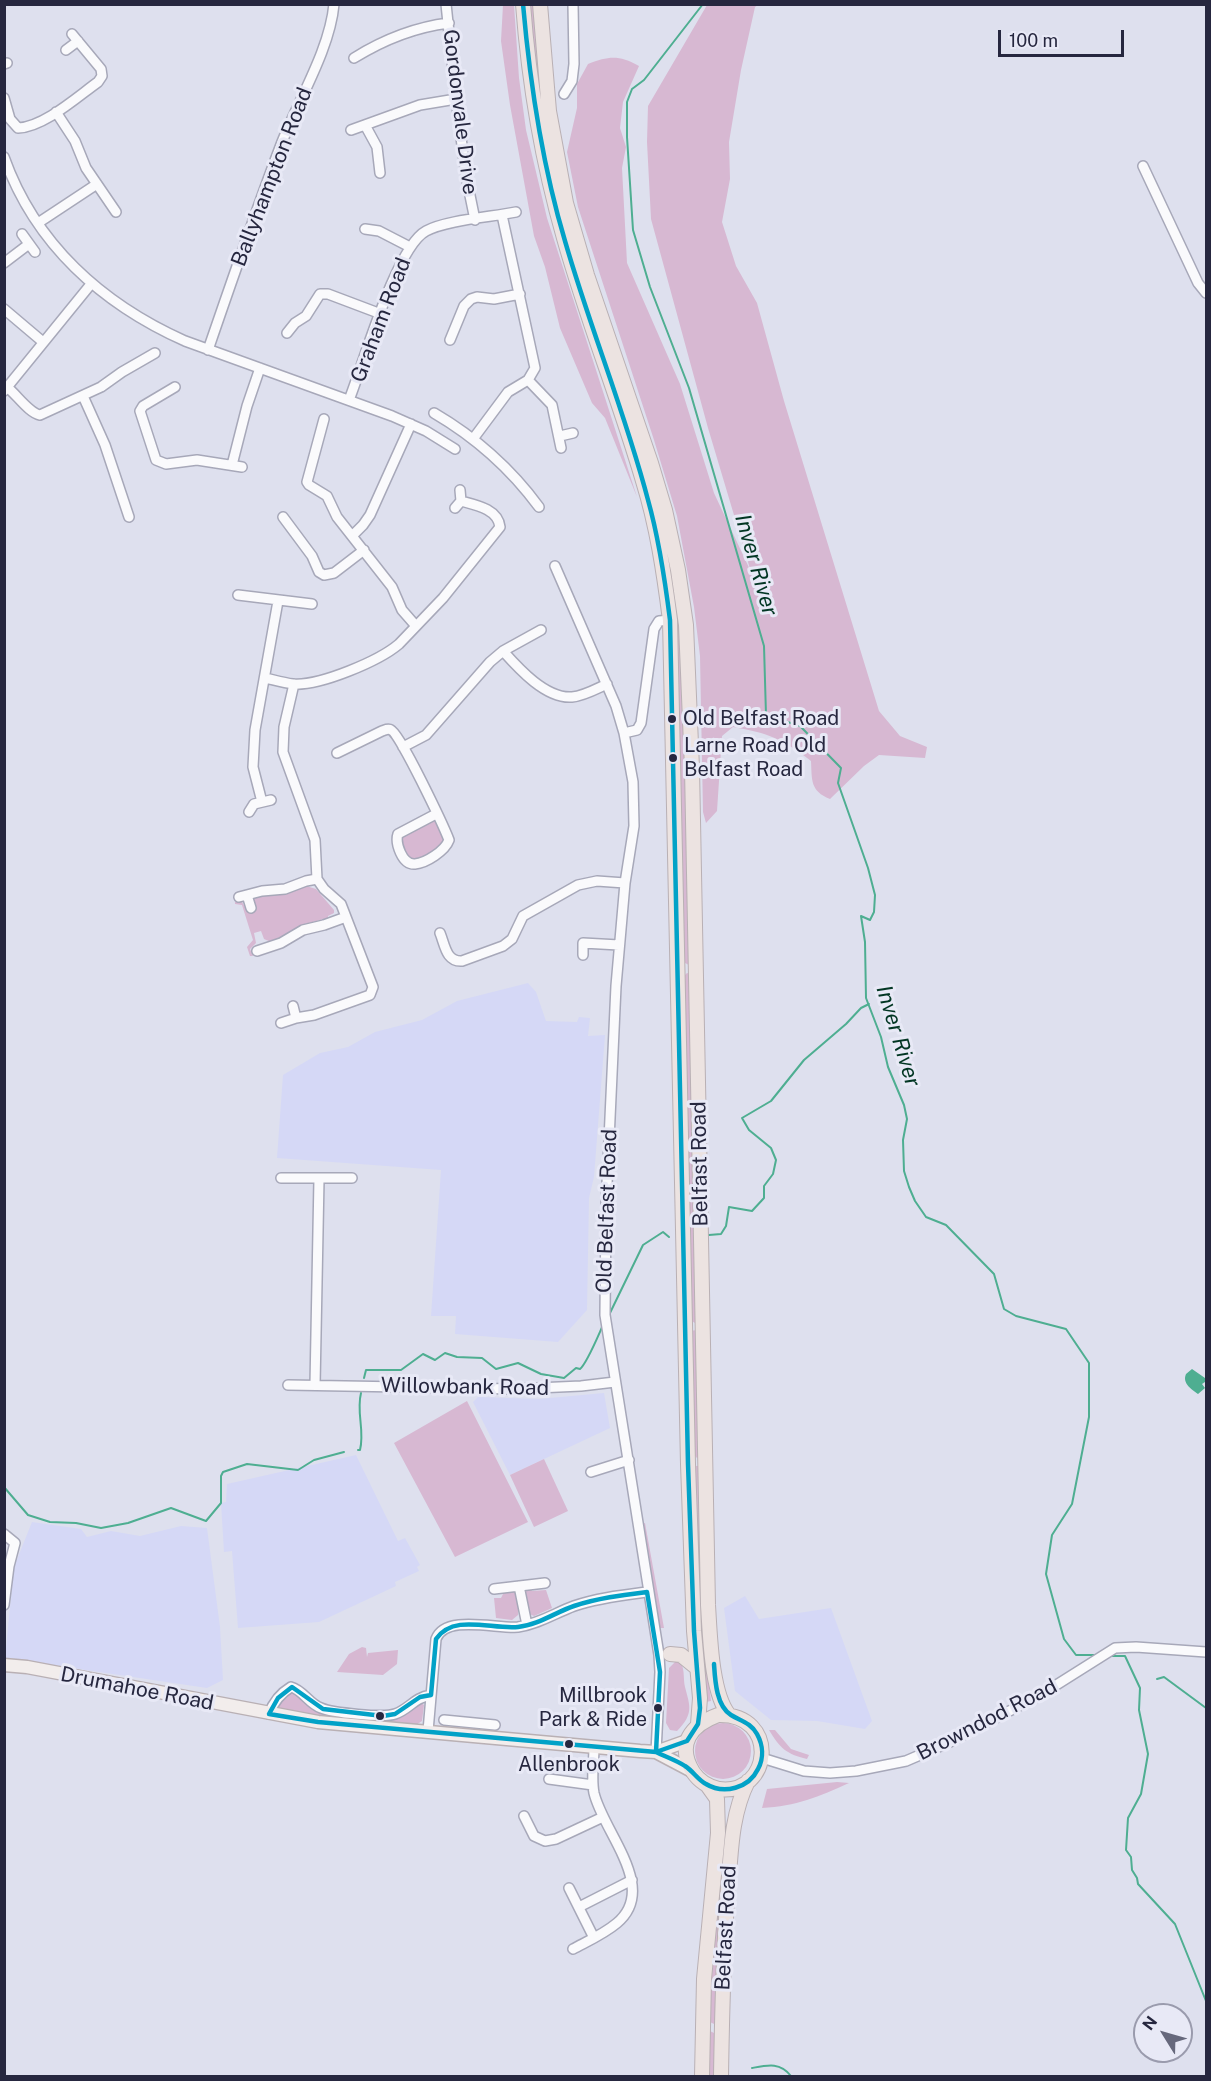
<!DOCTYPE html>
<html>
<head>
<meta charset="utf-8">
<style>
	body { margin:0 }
	#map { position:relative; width:1211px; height:2081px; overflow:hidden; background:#dee0ee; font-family:"Public Sans",sans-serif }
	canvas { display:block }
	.frame { position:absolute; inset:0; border:6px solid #26273f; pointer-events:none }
	.north { position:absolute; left:1133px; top:2003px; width:60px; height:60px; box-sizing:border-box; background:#e8e9f6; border:2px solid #9a9bad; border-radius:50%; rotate:307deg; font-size:16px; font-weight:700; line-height:24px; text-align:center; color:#26273f }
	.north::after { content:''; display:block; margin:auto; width:21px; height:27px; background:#66687c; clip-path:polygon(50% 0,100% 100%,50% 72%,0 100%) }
	.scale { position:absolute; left:998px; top:30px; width:126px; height:27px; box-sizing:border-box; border:3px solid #26273f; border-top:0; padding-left:8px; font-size:18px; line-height:21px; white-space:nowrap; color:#26273f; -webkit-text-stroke:4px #e8e9f6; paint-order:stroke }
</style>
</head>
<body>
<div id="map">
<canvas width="1211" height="2081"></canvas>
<div class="frame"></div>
<div class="north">N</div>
<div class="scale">100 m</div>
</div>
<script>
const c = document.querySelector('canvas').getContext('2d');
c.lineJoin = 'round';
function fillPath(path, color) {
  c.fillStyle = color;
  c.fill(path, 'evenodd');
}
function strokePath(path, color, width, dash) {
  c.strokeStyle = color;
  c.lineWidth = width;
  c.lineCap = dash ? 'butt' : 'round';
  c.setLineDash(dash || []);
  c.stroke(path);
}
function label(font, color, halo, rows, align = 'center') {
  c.font = font + ' "Public Sans",sans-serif';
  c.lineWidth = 6;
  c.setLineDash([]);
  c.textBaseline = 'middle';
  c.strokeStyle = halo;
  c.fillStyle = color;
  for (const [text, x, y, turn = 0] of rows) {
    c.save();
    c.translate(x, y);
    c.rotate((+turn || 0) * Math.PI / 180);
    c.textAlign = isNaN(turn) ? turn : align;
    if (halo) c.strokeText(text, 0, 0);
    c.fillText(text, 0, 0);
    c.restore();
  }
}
const built = new Path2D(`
	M528 983 536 992 546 1021 577 1022 579 1017 590 1018 588 1036 605 1035 594 1177 589 1198 587 1310 558 1342 455 1334 456 1316H431L441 1170 277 1158 283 1075 320 1053 348 1047 375 1032 422 1020 457 1001Z
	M604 1393 610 1428 510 1475 473 1402 478 1397 539 1399Z
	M356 1455 398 1541 405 1538 420 1565 417 1567 419 1571 395 1582 396 1586 319 1622 238 1628 232 1551 224 1552 221 1503 226 1502 227 1484Z
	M32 1522 81 1529 87 1537 111 1531 140 1536 181 1526 207 1528 220 1627 223 1680 207 1688 5 1658 14 1567Z
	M745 1596 759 1619 831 1608 872 1721 865 1729 817 1721 771 1720 735 1691 724 1608Z`);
const green = new Path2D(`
	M503 5H514L519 78 526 130 547 218 637 497 605 418 592 403 560 328 545 267 534 236 510 105 501 41Z
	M529 5H534L543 106H540Z
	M707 5H758L755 7 741 70 729 142 730 179 722 222 736 266 757 303 784 401 879 711 900 736 927 747 925 758 879 755 864 766 830 799C810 791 812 780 811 761 783 739 768 733 733 727L722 736 717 811 706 823 703 812 700 656 694 607 677 516 654 440 578 207 567 152 577 108V84L588 64C609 56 619 55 639 66L623 102 620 128 626 147 622 168 627 263 680 384 714 493 751 572 708 428 651 219 647 142 648 106Z
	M679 612 683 648 691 963 689 965 683 962 674 613Z
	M432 820 438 824 444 838 440 848 418 859 410 858C405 853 399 844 401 836Z
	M303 885 316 889 334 910V913L328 916V918L305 924 271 942 264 939 261 931 254 933 256 943 250 949 253 956H250L247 947 253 940 242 905 235 904V902H242L248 912 254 910 253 899 255 896Z
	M687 973 691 974 698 1320 695 1323 690 1320 684 976Z
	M696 1330 700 1456 697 1458 693 1454 691 1331Z
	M467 1401 528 1522 455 1557 394 1443Z
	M544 1459 568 1511 534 1527 510 1475Z
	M695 1466H701L704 1624H700Z
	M645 1523 664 1628H660L642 1524Z
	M529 1586 532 1591 546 1590 552 1608 534 1616 527 1613 524 1590Z
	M513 1590 518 1598V1615L512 1620 496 1618 494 1598H501L504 1592Z
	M701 1644 704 1645 711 1701 706 1702Z
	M362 1647 366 1648 367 1657 368 1653 398 1650 397 1664 383 1675 337 1672 349 1654Z
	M676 1661 681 1663C685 1671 683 1678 685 1687 690 1706 694 1714 677 1731L670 1730 666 1723 669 1668Z
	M293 1691 313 1710 359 1715 390 1717 420 1702 424 1705 422 1721 416 1725 305 1714 275 1708 288 1692Z
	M695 1751a28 28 0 1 1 56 0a28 28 0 1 1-56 0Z
	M769 1730H775L791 1749 809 1755 807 1759C786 1754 780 1748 769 1730Z
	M837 1782 849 1783C819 1797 796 1806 762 1808L767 1789Z
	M727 1836 717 2019 714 2024 708 2021 724 1837Z
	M710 2031 716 2034 715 2076H707V2034Z`);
const water = new Path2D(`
	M1192 1369 1205 1378V1382L1202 1384 1205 1388 1198 1394C1191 1389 1182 1383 1186 1374Z`);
const stream = new Path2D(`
	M703 4 644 80 632 89 627 102V137L633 230 650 287 689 388 764 646 766 715 800 726 841 768 838 783 868 868 875 895 874 912 870 920 861 916 865 942 866 998 881 1037 888 1067 904 1105 907 1119 903 1140 904 1171 909 1187 915 1201 926 1217 946 1225 994 1274 1004 1309 1016 1316 1066 1329 1089 1363V1417L1072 1504 1052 1535 1046 1574 1064 1639 1076 1655H1096
	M709 1235 721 1234 726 1226 729 1207 752 1211 764 1198V1186L773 1174 776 1160 771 1148 749 1130 742 1118 771 1101 804 1060 846 1024 861 1008 869 1004
	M609 1315 643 1245 663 1232 669 1237
	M364 1378 366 1370H401L423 1354 435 1360 445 1353 457 1357 482 1358 496 1369 518 1363 541 1374 564 1378 576 1368 580 1369C587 1363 598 1336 603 1325
	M358 1450H360C365 1430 356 1413 361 1393
	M4 1487 28 1515 50 1522 76 1523 101 1528 128 1523 171 1508 206 1521 221 1503V1476L223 1472 247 1464 298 1470 314 1460 344 1452
	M1108 1656H1125L1140 1688 1139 1710 1148 1754 1141 1794 1128 1818 1126 1850 1131 1857 1132 1870 1137 1878 1138 1884 1175 1924 1206 2001
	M1157 1679 1164 1677 1206 1708
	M752 2068C768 2065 780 2062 791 2076`);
const minor = new Path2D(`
	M446 4 456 99 466 176 475 220
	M66 50 78 41
	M354 58C383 40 416 27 449 23
	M4 64 7 63
	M564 94 572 81 574 64 573 4
	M4 98 10 119 18 128C44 127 77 97 98 82L102 76 101 69 72 34
	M56 112 75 141 86 168 116 212
	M365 125 377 147 380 173
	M351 130 420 105 456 99
	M4 157C35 244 102 304 185 341L392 416 426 431 455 449
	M1143 166 1198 283 1206 293
	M38 223 97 184
	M365 229 379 231 410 247
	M22 234 35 252
	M4 263 29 244
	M4 309 43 342
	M287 333 295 323 306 316 320 294H328L381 314
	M450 340 464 306 471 299 477 297 494 299 520 294
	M208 350C232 280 256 210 282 142 299 99 330 49 334 4
	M528 380 552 405 561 448
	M7 387C17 395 29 413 40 415L101 387 122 372 155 353
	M175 387 143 406 140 411 156 460 166 464 197 460 242 467
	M4 391 91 284
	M83 396 105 445 129 517
	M349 400C363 365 396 247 426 231 446 220 492 217 516 212
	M434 413C475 437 511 469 539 507
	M324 419 307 482 309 485 327 496 337 517 392 587 402 610 416 626
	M560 436 573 433
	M473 439 508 392 528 380 535 368 502 215
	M232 465 247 406 260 368
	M455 508 461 501 460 490
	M283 517 312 556 319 572 324 575 334 573 364 550
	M353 535 363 525 370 515 411 424
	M555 566 616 706 624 733 633 782 634 826 625 883 616 986 606 1206 605 1315 659 1655 660 1672 656 1752
	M238 595 312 604
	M503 651C519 669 546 699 572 697 584 696 596 689 607 684
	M265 678C274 680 284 683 293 684 320 686 379 661 399 644L443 598 500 527C498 509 476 505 461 501
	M624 733 637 730 641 723 654 629 659 621 670 620
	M403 747 426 735 490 662 503 651 541 630
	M337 753 382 731C385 730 388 728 391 730 400 733 444 827 449 840 445 851 426 863 415 864 402 865 395 843 398 834L436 814
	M262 802 253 767 255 730 278 601
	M249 812 254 804 271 800
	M247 895 251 908
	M239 897 262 891 285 889 306 881 317 879
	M440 933C445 945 446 962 462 961L503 946 512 939 523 916 578 885 597 881 625 883
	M257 951 281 943 303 930 324 925 346 917
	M583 955V943L619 945
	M293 1006 296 1018
	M281 1023 296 1018 314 1015 370 995 373 987 341 904 324 889 317 879 315 840 283 752 284 727 294 684
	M281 1178H352
	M288 1385 515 1389 581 1386 615 1382
	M315 1385 319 1179
	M591 1472 629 1460
	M4 1534 15 1543 9 1566 4 1605
	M519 1586 527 1625
	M494 1589 545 1583
	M269 1714C273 1703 281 1693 291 1687 303 1690 309 1704 321 1708 332 1713 384 1718 395 1714 410 1709 413 1698 431 1695
	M444 1720 495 1725
	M428 1731 436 1639C445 1614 497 1629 518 1627 539 1624 555 1613 574 1606 597 1598 624 1595 647 1592
	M762 1758 804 1771 830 1773 856 1771 906 1761 950 1742 1042 1694 1115 1648 1136 1647 1206 1652
	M549 1779 593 1785
	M524 1816 534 1836 545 1841 556 1839 603 1817
	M569 1888 594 1938
	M579 1907 632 1880
	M573 1949C588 1941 604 1934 617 1923 659 1888 603 1832 594 1793 591 1778 594 1762 594 1747`);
const major = new Path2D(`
	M4 1665 27 1667 318 1722 640 1751 656 1752 687 1741
	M656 1752 692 1771`);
const highway = new Path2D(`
	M523 4C529 84 542 161 564 238 587 320 619 399 643 481 657 526 664 573 670 620L688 1464 694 1631 700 1698 698 1724
	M540 4 549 111 566 203 587 275 651 463 665 510 678 570 686 625 692 768 708 1605C710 1634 711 1693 729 1715
	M670 1654 681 1655 697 1668
	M718 1715C780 1713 772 1796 719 1789 709 1787 699 1781 693 1772 676 1744 691 1725 718 1715Z
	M702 2076 704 1979 718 1833 717 1799 707 1785
	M721 2076C722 2014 723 1951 728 1889 731 1852 731 1815 748 1781`);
const bus1 = new Path2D(`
	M523 4C530 84 542 164 565 241 590 328 625 412 648 500 659 539 665 580 670 620L688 1464 694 1631 700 1708 698 1724 687 1741 656 1752
	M647 1592 660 1672 656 1752 318 1722 269 1714 278 1698 292 1687 323 1709 383 1716 395 1714 420 1697 431 1695 436 1639C454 1613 492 1630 518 1627 538 1625 556 1612 574 1606 598 1598 623 1595 647 1592Z
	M656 1752C666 1757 676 1760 685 1766 693 1771 698 1780 706 1784 724 1795 749 1788 758 1769 764 1758 763 1745 757 1734 751 1723 741 1721 731 1715 716 1706 715 1679 714 1664`);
const markers = [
	[672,719,5,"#26273f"],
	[673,758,5,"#26273f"],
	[658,1708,5,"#26273f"],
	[380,1716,5,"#26273f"],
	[569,1744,5,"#26273f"]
];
const busNames = [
	["Old Belfast Road",683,719],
	["Larne Road Old",684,746],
	["Belfast Road",684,770],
	["Millbrook",647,1696,"right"],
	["Park & Ride",647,1720,"right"],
	["Allenbrook",569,1765,"center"]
];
const streetNames = [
	["Gordonvale Drive",460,112,83],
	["Ballyhampton Road",272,177,-69],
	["Graham Road",381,320,-69],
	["Belfast Road",700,1164,-91],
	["Old Belfast Road",607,1211,-88],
	["Willowbank Road",465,1387,1],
	["Drumahoe Road",137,1689,11],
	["Browndod Road",987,1720,-27],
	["Belfast Road",726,1928,-87]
];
const waterNames = [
	["Inver River",756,565,74],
	["Inver River",898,1036,73]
];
fillPath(built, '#d5d8f6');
fillPath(green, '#d7b8d2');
fillPath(water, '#4eae91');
strokePath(stream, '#4eae91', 2);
strokePath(minor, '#a7a8b9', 12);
strokePath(major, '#b9b0b4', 15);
strokePath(highway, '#b9b0b4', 16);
strokePath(minor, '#fafafc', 9);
strokePath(major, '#f2edec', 12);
strokePath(highway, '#ece3e1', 14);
strokePath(bus1, '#02a2c7', 4.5);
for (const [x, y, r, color] of markers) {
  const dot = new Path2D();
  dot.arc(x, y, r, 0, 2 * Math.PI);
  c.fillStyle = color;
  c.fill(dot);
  strokePath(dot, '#e8e9f6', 2);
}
label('20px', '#26273f', '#e8e9f6', busNames, 'left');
label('21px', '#26273f', '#e8e9f6', streetNames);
label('italic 22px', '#023623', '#e8e9f6', waterNames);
</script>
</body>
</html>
